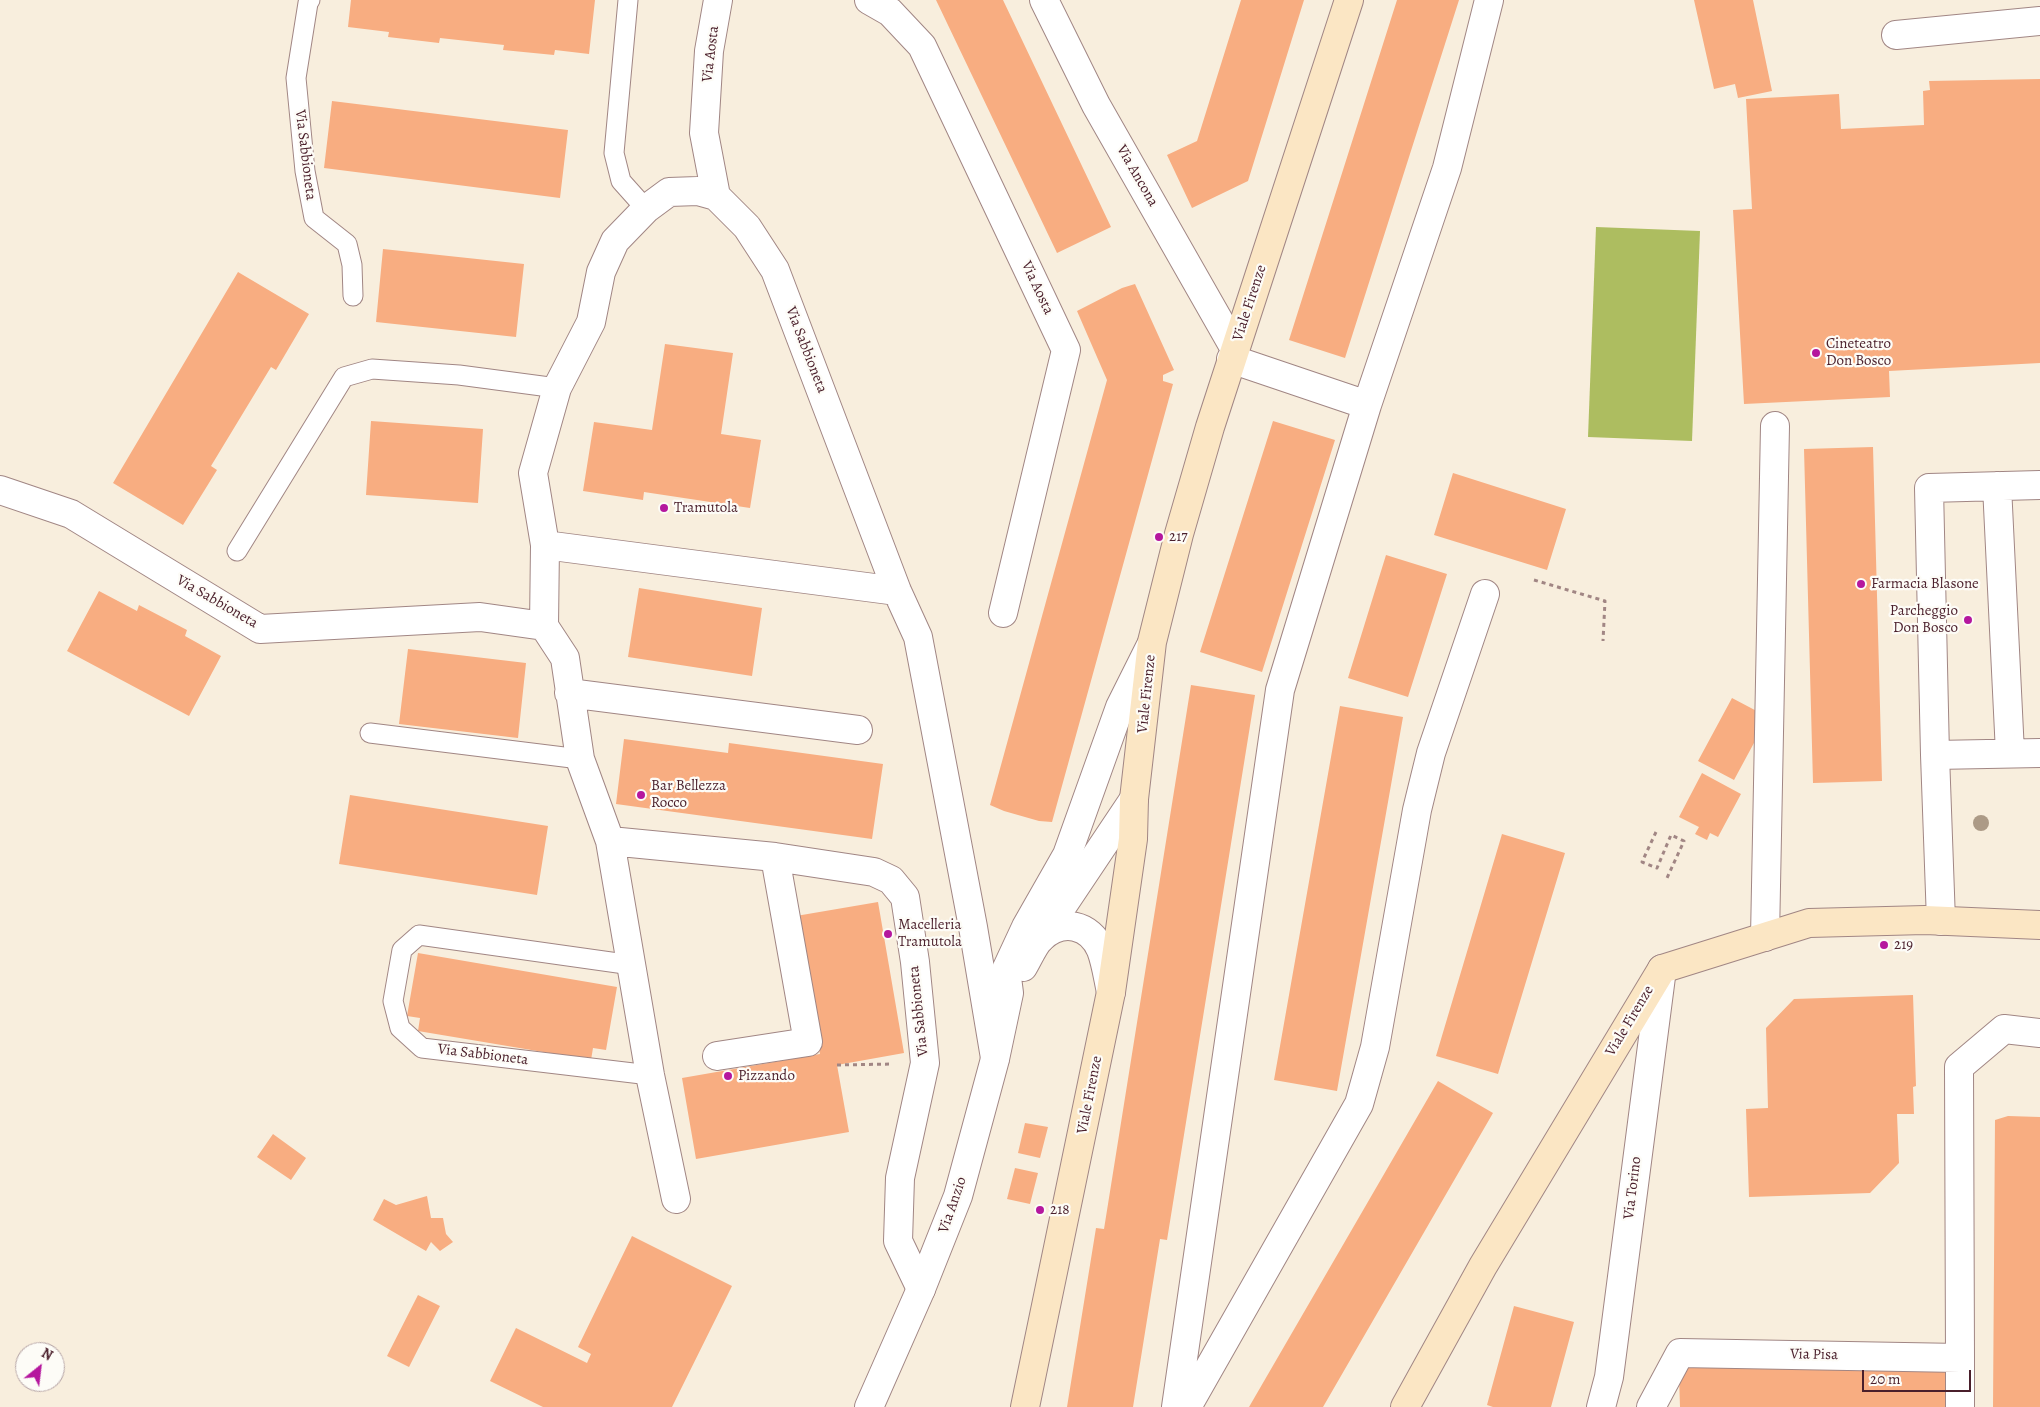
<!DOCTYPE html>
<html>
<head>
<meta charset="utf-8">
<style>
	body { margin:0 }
	#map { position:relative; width:2040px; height:1407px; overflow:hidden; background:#f8eedd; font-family:Alegreya,serif }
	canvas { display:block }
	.north { position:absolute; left:15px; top:1342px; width:50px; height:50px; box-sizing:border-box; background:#fdfcf7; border:1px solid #b5a4a5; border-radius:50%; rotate:29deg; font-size:14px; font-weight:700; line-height:20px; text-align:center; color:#4a1f2b }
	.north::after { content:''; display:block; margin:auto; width:18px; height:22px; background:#b5179e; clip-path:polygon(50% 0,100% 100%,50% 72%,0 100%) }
	.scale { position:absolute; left:1862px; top:1370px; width:109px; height:22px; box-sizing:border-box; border:2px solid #4a1f2b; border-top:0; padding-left:6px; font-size:15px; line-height:18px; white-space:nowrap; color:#4a1f2b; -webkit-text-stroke:4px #fdfcf7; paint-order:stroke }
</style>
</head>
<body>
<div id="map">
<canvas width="2040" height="1407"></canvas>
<div class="north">N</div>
<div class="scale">20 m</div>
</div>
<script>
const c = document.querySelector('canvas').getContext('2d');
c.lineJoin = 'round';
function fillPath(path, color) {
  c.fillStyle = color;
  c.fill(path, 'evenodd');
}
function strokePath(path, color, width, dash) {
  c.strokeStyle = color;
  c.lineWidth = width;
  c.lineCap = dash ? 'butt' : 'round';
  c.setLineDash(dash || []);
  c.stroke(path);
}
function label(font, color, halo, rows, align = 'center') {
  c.font = font + ' Alegreya,serif';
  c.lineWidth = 4.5;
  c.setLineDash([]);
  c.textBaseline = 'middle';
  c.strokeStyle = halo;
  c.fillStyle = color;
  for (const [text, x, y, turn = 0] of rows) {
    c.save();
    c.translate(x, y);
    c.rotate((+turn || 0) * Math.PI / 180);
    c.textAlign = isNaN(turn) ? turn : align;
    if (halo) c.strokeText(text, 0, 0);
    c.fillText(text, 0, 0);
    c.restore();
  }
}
const green = new Path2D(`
	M1596 227 1700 231 1692 441 1588 437Z`);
const building = new Path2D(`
	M351 0H595L589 54 555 50 554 55 503 50 504 45 440 38 439 43 388 37 389 32 348 27Z
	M936 0H1003L1111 227 1057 253Z
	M1241 0H1304L1248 181 1192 208 1167 155 1197 141Z
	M1397 0H1459L1345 358 1289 340Z
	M1694 0H1753L1772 91 1738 98 1735 84 1714 89Z
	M2040 79V363L1889 371 1890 397 1744 404 1733 210 1752 209 1746 99 1839 94 1841 129 1924 125 1923 91 1930 90 1929 81Z
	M332 101 568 130 560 198 324 168Z
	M383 249 524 264 516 337 376 322Z
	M238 272 309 314 276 370 271 367 211 466 217 470 183 525 113 483Z
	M1135 284 1174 370 1163 375V381L1173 384 1052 822 1039 821 1004 811 990 805 1107 380 1077 311 1122 288Z
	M665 344 733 353 721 434 761 440 750 508 644 492 643 500 583 491 594 422 652 430Z
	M371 421 483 429 478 503 366 495Z
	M1273 421 1335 440 1262 672 1200 652Z
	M1873 447 1882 781 1813 783 1804 449Z
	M1453 473 1566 509 1547 570 1434 535Z
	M1386 555 1447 574 1408 697 1348 678Z
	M639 588 762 608 752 676 628 657Z
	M99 591 137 611 139 605 187 630 185 636 221 656 189 716 67 651Z
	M408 649 526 663 518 738 399 724Z
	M1191 685 1255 695 1167 1240 1160 1239 1133 1407H1067L1096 1228 1104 1229Z
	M1732 698 1768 717 1734 780 1698 761Z
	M1340 706 1403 717 1337 1091 1274 1080Z
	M624 739 728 753 729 743 883 764 872 839 616 804Z
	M1702 773 1741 794 1718 837 1710 833 1707 840 1695 834 1699 827 1679 817Z
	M350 795 548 826 537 895 339 864Z
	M1502 834 1565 853 1498 1074 1436 1056Z
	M878 902 904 1053 837 1065 849 1132 696 1159 682 1078 820 1054 796 916Z
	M418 953 617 987 606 1050 593 1048 591 1060 418 1031 420 1018 407 1016Z
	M1913 995 1916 1086 1913 1087 1914 1114H1897L1899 1163 1870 1193 1749 1197 1746 1109 1768 1108 1766 1028 1794 999Z
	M1438 1081 1493 1113 1323 1407H1249Z
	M2008 1116 2040 1117V1407H1993L1995 1120Z
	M1025 1123 1048 1127 1040 1158 1018 1153Z
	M273 1134 306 1158 291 1180 257 1157Z
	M1015 1168 1038 1173 1030 1204 1007 1199Z
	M427 1196 431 1218H443L446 1234 453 1242 440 1251 431 1242 426 1251 373 1220 384 1199 396 1205Z
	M632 1236 732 1286 672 1407H543L490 1381 516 1328 587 1363 591 1354 578 1347Z
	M418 1295 440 1306 409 1367 387 1356Z
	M1514 1306 1574 1322 1551 1407H1493L1487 1405Z
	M1683 1364H1947L1948 1407H1680L1679 1376Z`);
const path = new Path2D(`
	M1534 580 1605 601 1603 641
	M1656 832 1642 862 1657 868 1671 835 1684 841 1667 878
	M837 1065 892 1064`);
const service = new Path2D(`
	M310 0 308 3 296 78 305 171 314 218 347 244 352 265 353 296
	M628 0 614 153 621 181 646 209
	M237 551 344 377 372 369 459 375 557 388
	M370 733 580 759
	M632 965 419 935 402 950 393 1001 400 1028 422 1048 650 1075`);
const minor = new Path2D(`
	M869 0 890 12 922 46 1066 350 1003 613
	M1896 35 2040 21
	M716 196 704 133 709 51 718 0
	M1231 359 1367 405
	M2040 485 1929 488 1935 755 2040 753
	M1997 486 2010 753
	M0 490 71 514 260 629 480 617 544 626
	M545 545 897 591
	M569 693 858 730
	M1935 755 1941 921
	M610 841 775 857 874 872 891 880 905 897 915 962 925 1063 900 1178 898 1241 921 1289
	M1765 937 1775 426
	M1041 938 1134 799
	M717 1056 808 1042 775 857
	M676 1199 650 1075 610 841 580 759 565 658 544 626 545 545 533 473 557 388 591 322 601 272 615 241 646 209 669 192 698 191 716 196 747 227 775 270 897 591 918 637 973 927 995 1058
	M1960 1358 1959 1067 2004 1029 2040 1033
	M1176 1407 1280 690 1367 405 1447 168 1489 0
	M1187 1407 1359 1104 1375 1047 1417 810 1431 753 1485 594
	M1601 1407 1609 1377 1662 969
	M1651 1407 1680 1353 1960 1358V1407`);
const tertiary = new Path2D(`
	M1044 0 1096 105 1235 349
	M1023 967C1028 959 1034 944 1041 938 1062 918 1090 924 1101 950 1106 963 1108 979 1111 992
	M869 1407 921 1289 958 1196 995 1059 1009 993 1006 970 1026 927 1067 855 1120 707 1150 647`);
const secondary = new Path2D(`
	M1025 1407 1111 992 1133 839 1134 799 1152 642 1179 534 1210 427 1349 0
	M1405 1407 1483 1266 1662 969 1809 923 1925 920 2040 925`);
const trees = [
	[1981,823]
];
const markers = [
	[1816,353,5,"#b5179e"],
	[664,508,5,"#b5179e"],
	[1159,537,5,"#b5179e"],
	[1861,584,5,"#b5179e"],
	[1968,620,5,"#b5179e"],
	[641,795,5,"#b5179e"],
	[888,934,5,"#b5179e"],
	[1884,945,5,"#b5179e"],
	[728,1076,5,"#b5179e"],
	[1040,1210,5,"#b5179e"]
];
const streetNames = [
	["Via Aosta",711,54,-83],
	["Via Sabbioneta",305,155,83],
	["Via Ancona",1137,176,60],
	["Via Aosta",1037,288,65],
	["Viale Firenze",1250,303,-72],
	["Via Sabbioneta",806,350,69],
	["Via Sabbioneta",217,602,30],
	["Viale Firenze",1147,694,-84],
	["Via Sabbioneta",919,1011,-96],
	["Viale Firenze",1630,1021,-59],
	["Via Sabbioneta",483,1055,7],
	["Viale Firenze",1090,1095,-79],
	["Via Torino",1633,1188,-83],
	["Via Anzio",953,1205,-71],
	["Via Pisa",1814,1355,1]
];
const poiNames = [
	["Cineteatro",1826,344],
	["Don Bosco",1826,361],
	["Tramutola",674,508],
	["217",1169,537],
	["Farmacia Blasone",1871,584],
	["Parcheggio",1958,611,"right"],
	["Don Bosco",1958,628,"right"],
	["Bar Bellezza",651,786],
	["Rocco",651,803],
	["Macelleria",898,925],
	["Tramutola",898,942],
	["219",1894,945],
	["Pizzando",738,1076],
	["218",1050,1210]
];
fillPath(green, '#adbd60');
fillPath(building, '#f8ad81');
strokePath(service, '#a18684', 21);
strokePath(minor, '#a18684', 30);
strokePath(tertiary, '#a18684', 30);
strokePath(secondary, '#a18684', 30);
strokePath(path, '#a18684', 3, [4, 4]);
strokePath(service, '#fff', 19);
strokePath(minor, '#fff', 28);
strokePath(tertiary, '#fff', 28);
strokePath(secondary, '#fbe6c4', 28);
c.fillStyle = '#ac9a86';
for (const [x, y] of trees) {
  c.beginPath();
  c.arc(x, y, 8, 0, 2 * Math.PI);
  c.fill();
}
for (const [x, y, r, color] of markers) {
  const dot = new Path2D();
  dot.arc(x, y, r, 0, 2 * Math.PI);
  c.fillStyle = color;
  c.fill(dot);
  strokePath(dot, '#fdfcf7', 2);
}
label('15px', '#4a1f2b', '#fdfcf7', streetNames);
label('15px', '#4a1f2b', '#fdfcf7', poiNames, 'left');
</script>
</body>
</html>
